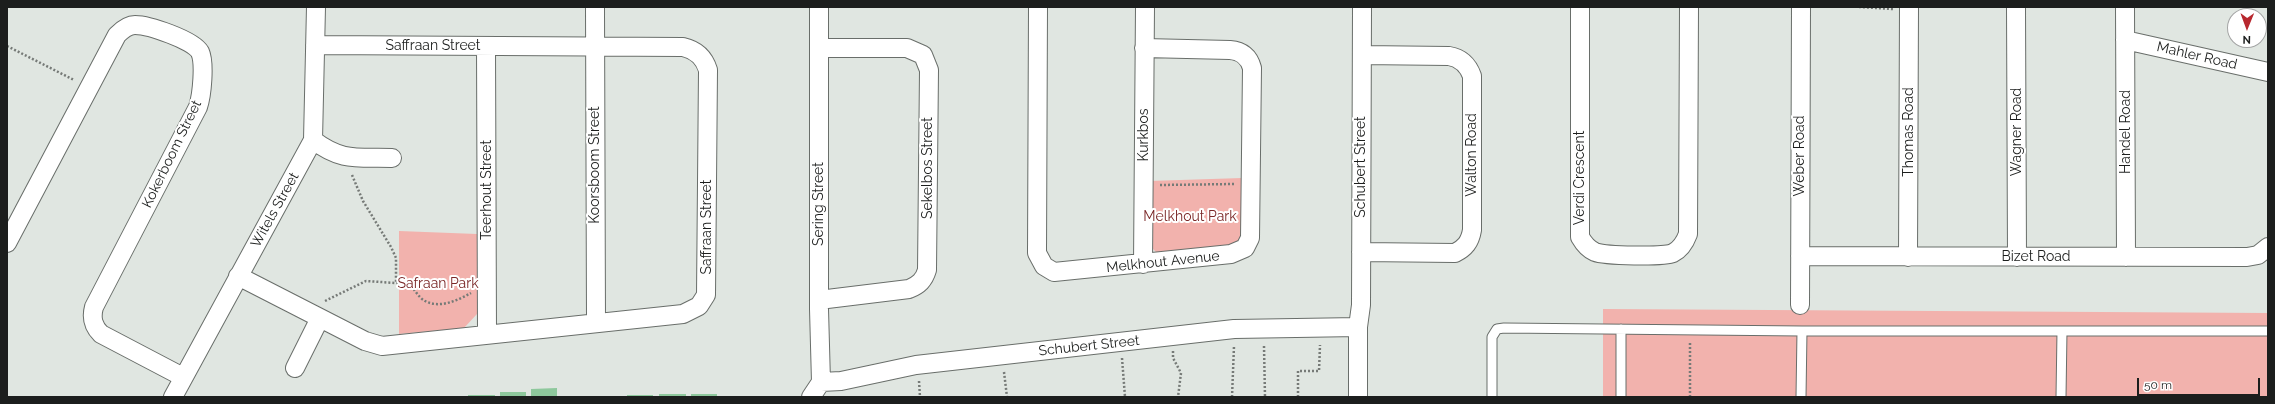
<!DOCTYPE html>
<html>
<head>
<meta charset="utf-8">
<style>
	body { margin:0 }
	#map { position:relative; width:2275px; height:404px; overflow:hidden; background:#e0e6e1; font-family:Raleway,sans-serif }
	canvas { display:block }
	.frame { position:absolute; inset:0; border:8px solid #1c1e1d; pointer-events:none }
	.north { position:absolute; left:2227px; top:8px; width:40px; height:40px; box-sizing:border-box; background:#fff; border:1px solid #a4a5a5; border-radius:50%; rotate:181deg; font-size:11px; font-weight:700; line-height:16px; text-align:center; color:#1c1e1d }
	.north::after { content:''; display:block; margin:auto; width:14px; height:18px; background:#b8282f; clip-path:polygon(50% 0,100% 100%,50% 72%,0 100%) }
	.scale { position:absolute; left:2137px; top:378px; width:123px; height:18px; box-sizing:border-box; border:2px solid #1c1e1d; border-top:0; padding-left:5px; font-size:12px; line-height:14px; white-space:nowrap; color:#1c1e1d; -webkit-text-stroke:3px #fff; paint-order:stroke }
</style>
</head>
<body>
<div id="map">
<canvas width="2275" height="404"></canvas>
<div class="frame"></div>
<div class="north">N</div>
<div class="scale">50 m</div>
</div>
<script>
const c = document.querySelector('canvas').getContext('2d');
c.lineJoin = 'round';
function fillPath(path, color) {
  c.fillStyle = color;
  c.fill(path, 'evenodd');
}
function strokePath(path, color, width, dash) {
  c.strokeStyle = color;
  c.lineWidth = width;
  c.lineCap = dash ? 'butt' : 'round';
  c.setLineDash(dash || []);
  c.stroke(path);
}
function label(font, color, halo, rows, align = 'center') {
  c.font = font + ' Raleway,sans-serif';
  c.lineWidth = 4;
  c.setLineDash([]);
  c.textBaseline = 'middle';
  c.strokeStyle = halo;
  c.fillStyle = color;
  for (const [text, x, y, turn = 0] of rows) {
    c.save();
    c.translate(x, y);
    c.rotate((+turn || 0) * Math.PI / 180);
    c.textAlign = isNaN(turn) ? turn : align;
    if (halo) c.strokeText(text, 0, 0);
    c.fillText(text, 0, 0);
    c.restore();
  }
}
const green = new Path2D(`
	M1242 178 1246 231 1238 247 1158 254 1150 246 1149 181Z
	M399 231 477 234V314L464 328 399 334Z
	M1603 309 2268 313V397H1603Z`);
const building = new Path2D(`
	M557 388V397H531V389Z
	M500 392H526V397H500Z
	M659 394H686V397H659Z
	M691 394H717V397H691Z
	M468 395H495V397H468Z
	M627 395H653V397H627Z`);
const path = new Path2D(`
	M1859 7 1893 9
	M7 46 74 80
	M352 175 363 201 391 247 396 258V282
	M1160 185 1235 184
	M325 301 366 281 410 284C414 289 419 298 425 301 440 309 458 300 471 293
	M1264 346 1265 397
	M1173 351V358L1181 373 1178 397
	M1122 358 1125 397
	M1004 372 1007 397
	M919 381 920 397
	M1232 397 1234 346
	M1298 397V371H1319L1320 345
	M1690 397V342`);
const service = new Path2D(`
	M1621 329V397
	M1492 397V337L1497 329 1504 328 1802 331H2268
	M1801 397 1802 331
	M2061 397 2062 331`);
const minor = new Path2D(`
	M595 7 596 322
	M1038 7 1037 253 1044 266 1054 272 1231 254 1245 248 1250 238 1252 68C1249 57 1242 51 1230 50L1144 48
	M1580 7V237C1584 244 1588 249 1595 252 1605 256 1664 257 1673 253 1681 249 1685 242 1688 234L1689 7
	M2016 7 2017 257
	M2125 7 2126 257
	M2125 40 2268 72
	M486 46 487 333
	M313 140C342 162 357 157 392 158
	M7 243 117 35C122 30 128 25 135 25 149 25 193 40 200 52 205 63 202 95 198 107L94 307C91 318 93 326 101 334L183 377
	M1361 252 1455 253C1465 248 1470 242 1472 230V76C1468 65 1461 58 1449 56L1362 55
	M1800 256 2247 257 2258 255 2268 247
	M1908 257 1909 7
	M1143 264 1145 7
	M238 276 365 341 382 346 683 314 699 306 706 295 708 70C704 57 696 50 683 47L315 45
	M819 300 909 289C919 285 924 280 927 270L929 70 923 55 907 48H819
	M1800 305 1801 7
	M295 368 320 318
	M821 382 841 381 916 365 1234 329 1358 327
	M173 397 313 140 316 7
	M811 397 821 382 819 309V7
	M1358 397V327L1361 305 1362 7`);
const streetNames = [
	["Saffraan Street",433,46],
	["Mahler Road",2197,56,13],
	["Thomas Road",1909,132,-90],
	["Wagner Road",2017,132,-90],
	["Handel Road",2126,132,-90],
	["Kurkbos",1144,135,-90],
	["Kokerboom Street",172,154,-64],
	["Walton Road",1472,155,-90],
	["Weber Road",1800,156,-90],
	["Koorsboom Street",595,165,-90],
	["Schubert Street",1361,167,-90],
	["Sekelbos Street",928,168,-90],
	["Verdi Crescent",1580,178,-90],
	["Teerhout Street",487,190,-90],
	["Sering Street",819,204,-90],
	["Witels Street",275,210,-61],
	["Saffraan Street",707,227,-90],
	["Bizet Road",2036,257],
	["Melkhout Avenue",1163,262,-6],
	["Schubert Street",1089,346,-6]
];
const parkNames = [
	["Melkhout Park",1190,217],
	["Safraan Park",438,284]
];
fillPath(green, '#f2b2ad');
fillPath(building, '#8ec89c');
strokePath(service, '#696e6a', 11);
strokePath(minor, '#696e6a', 20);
strokePath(path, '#767a77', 2.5, [2, 2]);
strokePath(service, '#fff', 9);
strokePath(minor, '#fff', 18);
label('14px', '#1c1e1d', '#fff', streetNames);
label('14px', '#7a2727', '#fff', parkNames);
</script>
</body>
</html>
